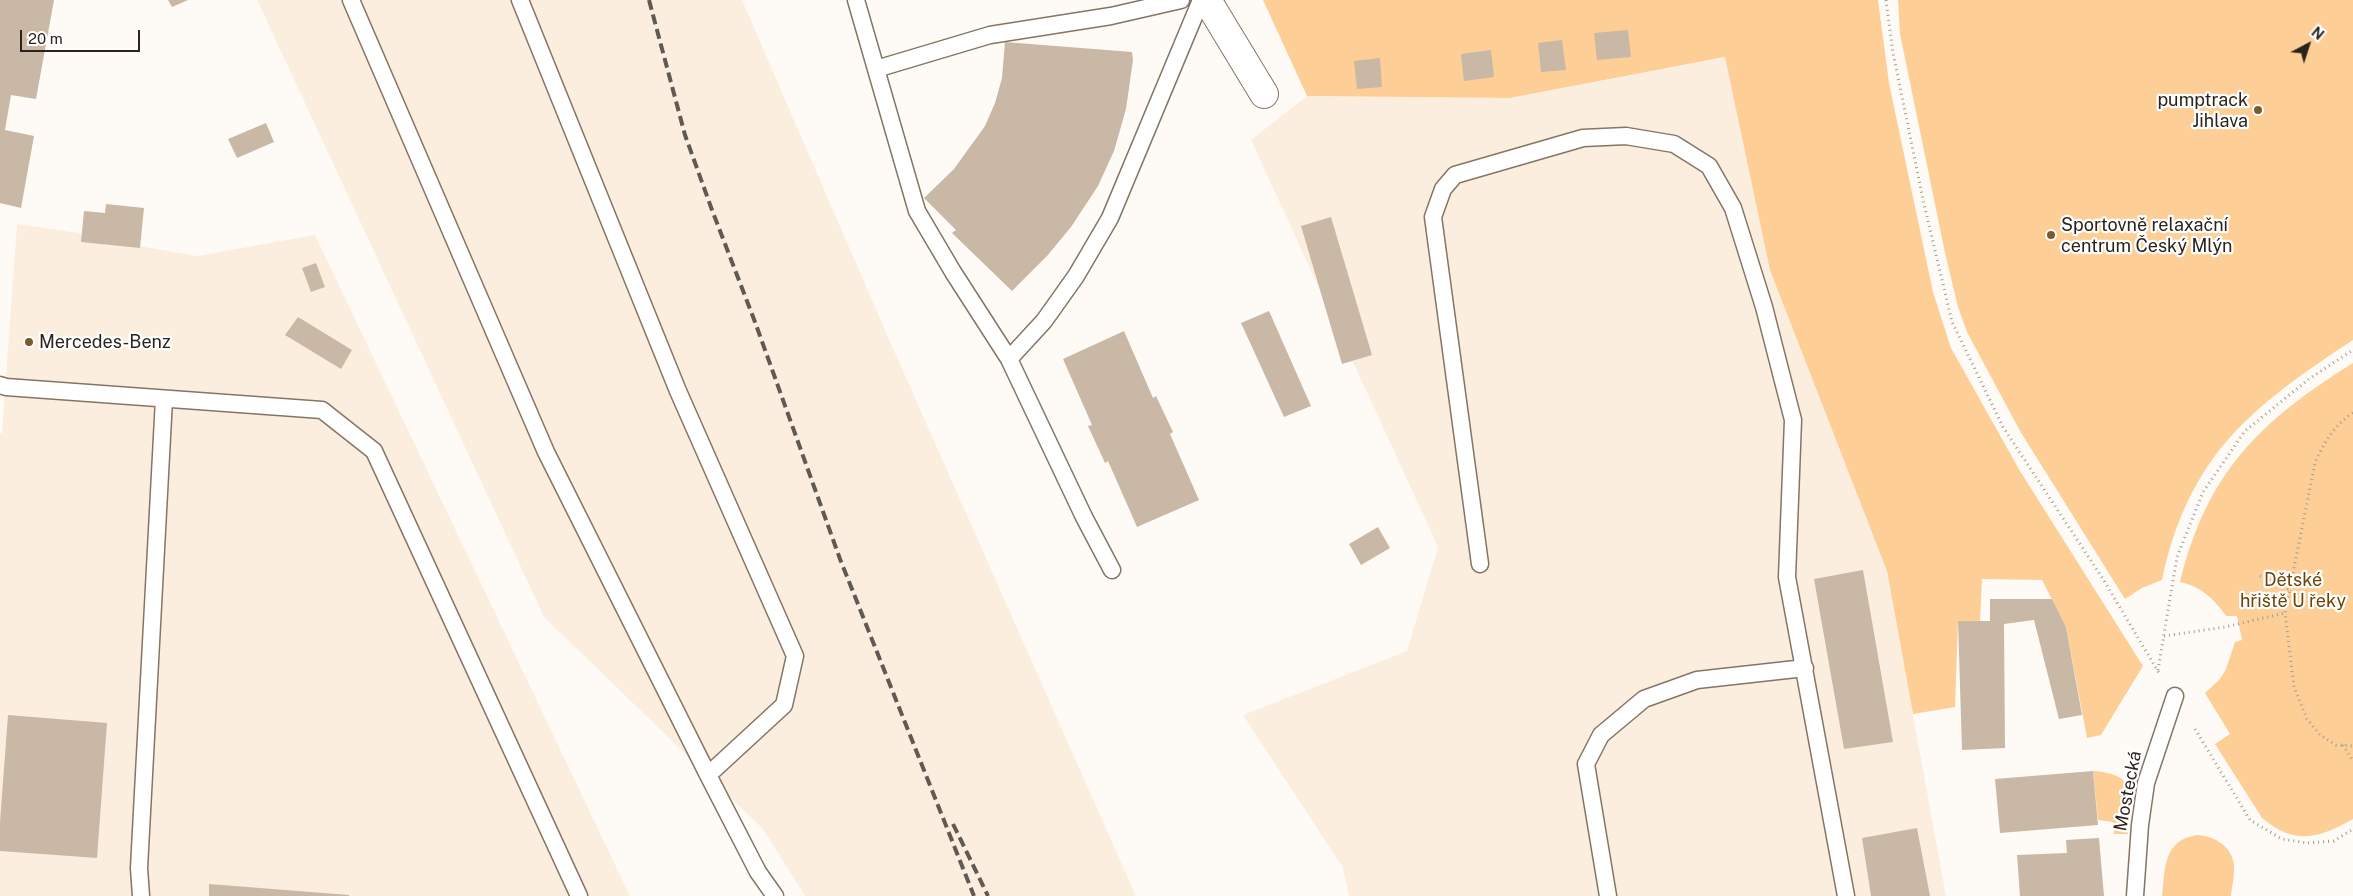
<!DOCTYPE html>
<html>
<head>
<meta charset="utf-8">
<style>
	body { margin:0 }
	#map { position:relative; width:2353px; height:896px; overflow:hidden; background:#fefbf7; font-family:"Public Sans",sans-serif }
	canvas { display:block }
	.north { position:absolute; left:2283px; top:20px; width:50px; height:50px; -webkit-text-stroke:4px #fff; paint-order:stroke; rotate:40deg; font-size:14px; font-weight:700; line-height:20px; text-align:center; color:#2a241c }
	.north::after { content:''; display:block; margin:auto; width:18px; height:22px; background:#2a241c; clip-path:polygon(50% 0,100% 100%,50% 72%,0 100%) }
	.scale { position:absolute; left:20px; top:30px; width:120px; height:22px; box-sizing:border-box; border:2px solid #2a241c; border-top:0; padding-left:6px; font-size:15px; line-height:18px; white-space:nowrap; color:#2a241c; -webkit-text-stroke:4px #fff; paint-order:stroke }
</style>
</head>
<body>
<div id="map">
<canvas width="2353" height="896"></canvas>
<div class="north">N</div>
<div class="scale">20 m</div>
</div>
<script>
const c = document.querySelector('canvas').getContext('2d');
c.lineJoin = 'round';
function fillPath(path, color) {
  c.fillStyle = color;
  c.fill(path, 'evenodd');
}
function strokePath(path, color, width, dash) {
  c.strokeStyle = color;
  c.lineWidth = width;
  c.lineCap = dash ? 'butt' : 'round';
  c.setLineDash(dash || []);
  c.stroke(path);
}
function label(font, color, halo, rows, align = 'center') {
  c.font = font + ' "Public Sans",sans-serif';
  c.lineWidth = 4.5;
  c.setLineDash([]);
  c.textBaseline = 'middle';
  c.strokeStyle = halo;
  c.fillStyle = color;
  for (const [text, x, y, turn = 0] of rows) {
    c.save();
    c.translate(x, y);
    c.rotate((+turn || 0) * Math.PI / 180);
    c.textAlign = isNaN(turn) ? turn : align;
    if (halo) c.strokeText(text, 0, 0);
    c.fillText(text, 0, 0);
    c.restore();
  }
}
const built = new Path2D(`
	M257 0H742L888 337 1136 896H805L763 829 544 617Z
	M1791 45 1946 896H1349L1343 868 1243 715 1407 651 1438 547 1251 140 1307 96 1510 98Z
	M17 224 79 233 100 239 197 256 315 235 630 896H0V433H2Z`);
const green = new Path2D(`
	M1263 0H1878L1889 83 1933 292 1951 348 2020 471 2143 666 2101 735 2087 738 2066 627 2042 580 1982 579 1980 622 1958 621 1955 707 1913 714 1887 571 1770 270 1725 57 1510 98 1307 96Z
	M1898 0H2353V340C2251 407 2189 455 2162 580L2142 588 2125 599 2020 431 1967 332 1958 307 1945 253 1900 34Z
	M2353 363V819C2319 838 2295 846 2262 818L2215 744 2230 734 2205 693 2220 679 2226 669 2235 642 2242 640 2237 616H2226C2214 599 2202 587 2180 582 2207 472 2260 421 2353 363Z
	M2093 771C2141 774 2131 799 2128 834H2114L2113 822 2098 820Z
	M2196 835C2211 835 2229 844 2233 860 2236 870 2232 885 2231 896H2162C2165 869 2163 841 2196 835Z`);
const building = new Path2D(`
	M0 0H54L36 99 11 95 5 130 34 136 21 208 0 203Z
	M168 0H188L172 7Z
	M1628 30 1631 57 1597 60 1594 33Z
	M1562 40 1566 70 1541 72 1538 43Z
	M1005 42 1132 52 1133 60 1126 109 1114 151 1098 186 1071 227 1047 256 1012 291 952 233 956 230 924 198 954 169 985 126 995 103 1002 78Z
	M1491 50 1494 77 1464 81 1461 54Z
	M1380 58 1382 87 1357 89 1354 61Z
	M266 123 274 142 237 158 228 139Z
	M106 204 144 208 140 248 81 242 84 211 105 213Z
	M1331 217 1372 355 1342 364 1301 226Z
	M316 263 325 287 311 292 302 268Z
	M1269 311 1311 406 1284 417 1241 323Z
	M298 317 352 350 341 369 285 335Z
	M1124 331 1153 398 1156 396 1173 432 1170 434 1199 500 1137 527 1108 461 1105 463 1088 426 1092 425 1063 359Z
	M1378 527 1390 548 1361 565 1349 544Z
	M1863 570 1893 742 1844 749 1814 579Z
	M1990 599H2052L2066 627 2082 715 2059 719 2034 620 2004 624 2005 748 1962 750 1958 621H1990Z
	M8 715 107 723 97 858 0 851V822Z
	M2093 771 2098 825 2000 833 1995 779Z
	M1917 828 1930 896H1871L1862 838Z
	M2099 838 2104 896H2020L2017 855 2067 853 2066 840Z
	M209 884 349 895V896H209Z`);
const path = new Path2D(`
	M1886 0 1893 53 1924 204 1952 322 2003 427 2103 579 2159 673
	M2353 413C2335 424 2323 444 2315 463L2285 613 2294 687 2307 719 2320 735 2336 745 2353 746
	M2260 576 2289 589
	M2164 636 2225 627 2285 613
	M2158 670 2177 557 2203 492 2245 431 2309 379 2353 350
	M2195 729 2250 820 2282 839 2307 843 2334 841 2353 829
	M2343 745 2353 761`);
const lane = new Path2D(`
	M351 0 546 452 708 775 758 872 775 896
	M520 0 678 391 795 656 784 705 708 775
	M856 0 917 211 953 272 1009 359
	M876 69 990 35 1111 16 1181 0
	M0 385 6 387 322 410 374 451 579 896
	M1480 564 1433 217 1443 189 1455 175 1583 138 1626 136 1674 144 1709 166 1733 208 1764 307 1793 420 1787 577 1846 896
	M1112 570 1084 517 1009 359 1044 321 1076 276 1110 218 1201 0
	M141 896 139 868 164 399
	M1608 896 1586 764 1601 735 1644 699 1697 680 1805 668
	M2135 896 2140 825 2146 783 2175 696`);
const street = new Path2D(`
	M1207 0 1264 94`);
const rail = new Path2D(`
	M649 0 685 135 712 210 755 322 840 559 974 896
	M953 824 988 896`);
const markers = [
	[2258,110,5,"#7b5a30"],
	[2051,235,5,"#7b5a30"],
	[29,342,5,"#7b5a30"]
];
const poiNames = [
	["pumptrack",2248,100,"right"],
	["Jihlava",2248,121,"right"],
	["Sportovně relaxační",2061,225],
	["centrum Český Mlýn",2061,246],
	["Mercedes-Benz",39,342]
];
const parkNames = [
	["Dětské",2293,580],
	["hřiště U řeky",2293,601]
];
const streetNames = [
	["Mostecká",2128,791,-79]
];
fillPath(built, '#fceedf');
fillPath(green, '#fdcf97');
fillPath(building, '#c9b8a5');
strokePath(lane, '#847564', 19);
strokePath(street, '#847564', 30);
strokePath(path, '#a09c96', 3, [1, 4]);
strokePath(lane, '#fff', 16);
strokePath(street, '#fff', 28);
strokePath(rail, '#5f5a53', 4, [10, 5]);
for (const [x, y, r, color] of markers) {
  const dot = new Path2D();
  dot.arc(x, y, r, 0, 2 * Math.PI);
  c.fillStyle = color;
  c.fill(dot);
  strokePath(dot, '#fff', 2);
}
label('18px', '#2a241c', '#fff', poiNames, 'left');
label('18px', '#6c4508', '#fff', parkNames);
label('18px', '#2a241c', '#fff', streetNames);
</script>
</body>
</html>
